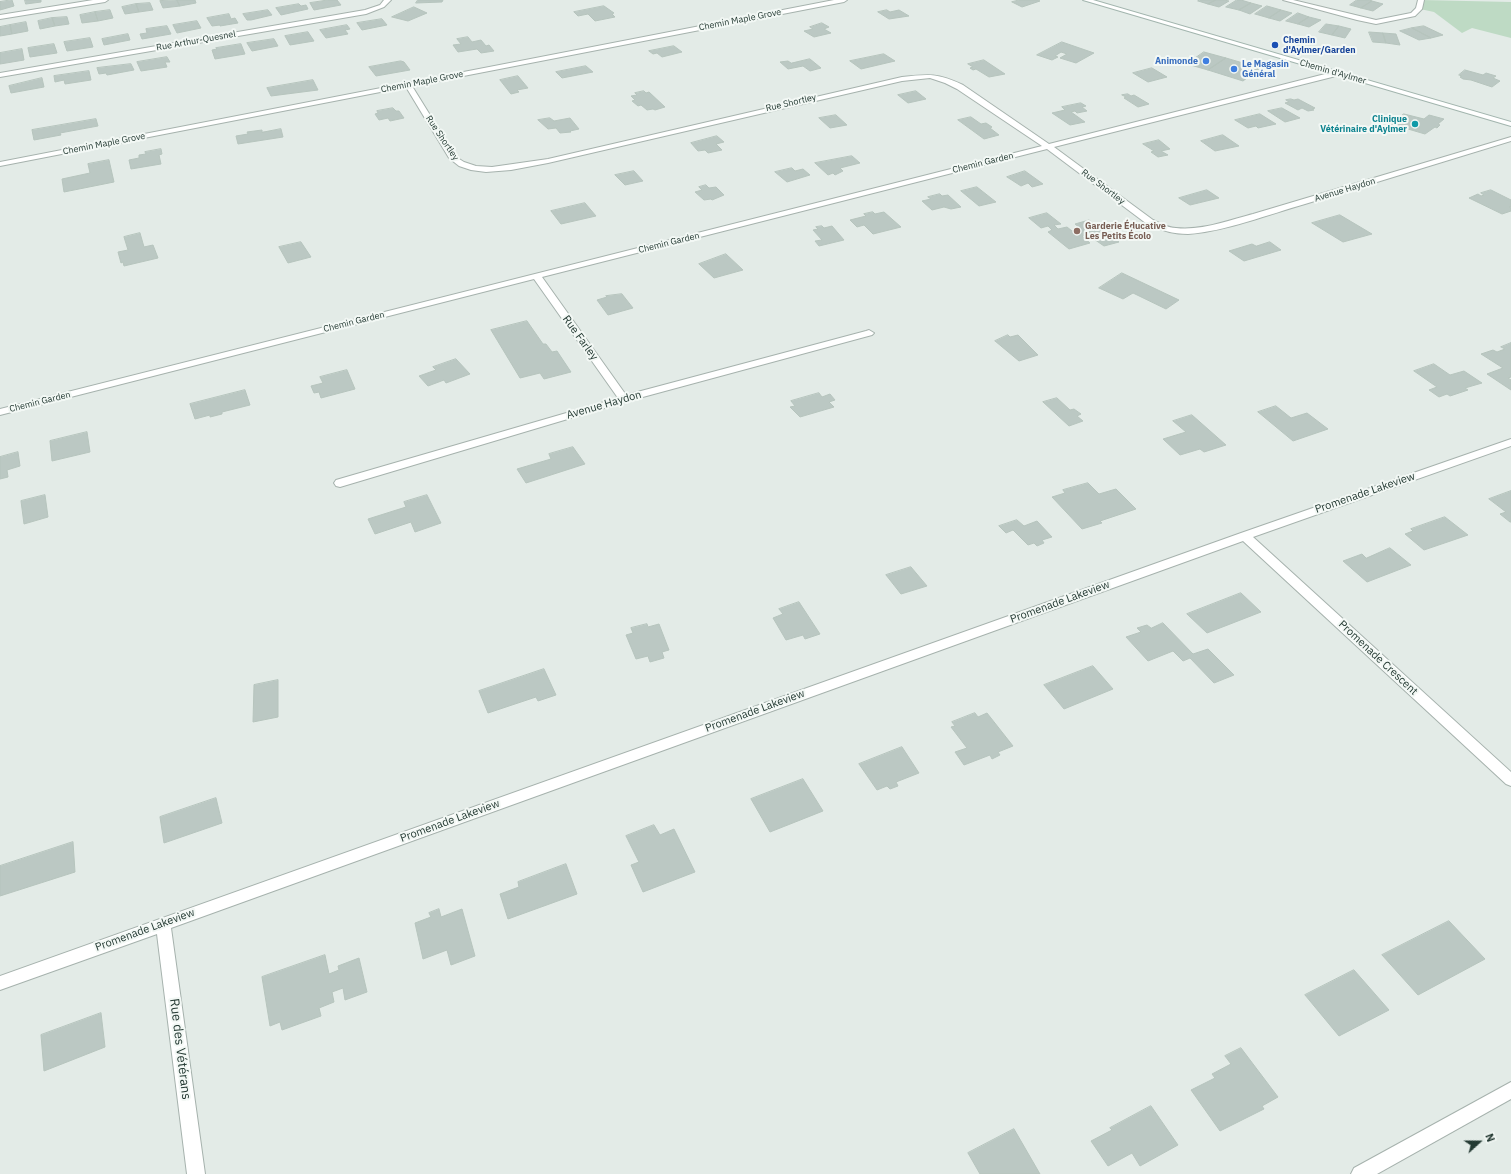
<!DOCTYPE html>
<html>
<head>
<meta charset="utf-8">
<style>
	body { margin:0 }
	#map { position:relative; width:1511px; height:1174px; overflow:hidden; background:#e3ebe7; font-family:"IBM Plex Sans",sans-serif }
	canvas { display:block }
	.north { position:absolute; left:1459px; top:1122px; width:40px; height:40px; -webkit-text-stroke:3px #f3f8f5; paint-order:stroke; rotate:69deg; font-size:11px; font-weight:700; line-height:16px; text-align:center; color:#243a33 }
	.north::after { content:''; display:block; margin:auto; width:14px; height:18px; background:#243a33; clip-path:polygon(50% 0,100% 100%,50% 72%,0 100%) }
</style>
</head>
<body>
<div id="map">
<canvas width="1511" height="1174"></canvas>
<div class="north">N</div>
</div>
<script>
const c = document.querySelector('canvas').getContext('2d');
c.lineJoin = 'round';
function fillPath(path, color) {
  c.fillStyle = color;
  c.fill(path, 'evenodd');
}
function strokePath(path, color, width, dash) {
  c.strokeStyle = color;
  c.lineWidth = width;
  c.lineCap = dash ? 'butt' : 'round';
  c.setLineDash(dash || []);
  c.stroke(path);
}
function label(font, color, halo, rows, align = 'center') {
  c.font = font + ' "IBM Plex Sans",sans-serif';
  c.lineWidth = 4;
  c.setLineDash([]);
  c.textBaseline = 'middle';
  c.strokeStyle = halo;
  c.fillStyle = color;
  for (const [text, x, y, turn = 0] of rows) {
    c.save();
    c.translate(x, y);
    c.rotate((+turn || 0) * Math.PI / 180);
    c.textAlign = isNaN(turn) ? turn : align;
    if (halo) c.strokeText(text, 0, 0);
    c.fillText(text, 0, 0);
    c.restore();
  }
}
const green = new Path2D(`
	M1421 0 1511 2V38L1472 28 1462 33 1434 12 1420 9Z`);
const building = new Path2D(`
	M12 0 14 6 0 10V2Z
	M25 0H41V2L26 4Z
	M177 0H195L196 3 180 6Z
	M177 0 180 6 163 8 160 1Z
	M328 0H337L341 5 314 10 310 3Z
	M418 0H443L442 2 416 3Z
	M1019 0H1038L1040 1 1022 7 1012 2Z
	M1200 0H1216L1208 4 1198 1Z
	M1216 0H1224L1229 1 1219 7 1208 4Z
	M1237 0H1241L1251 3 1239 10 1226 7Z
	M1357 0H1369L1372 1 1361 8 1350 5Z
	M1372 1 1383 4 1373 11 1361 8Z
	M150 3 153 10 139 12 136 4Z
	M1251 3 1262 6 1250 14 1239 10Z
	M136 4 139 12 125 14 122 7Z
	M299 4 301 6 306 5 308 9 281 15 276 8Z
	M604 6 614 13 612 14 615 17 595 21 588 14 578 16 574 12Z
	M1267 6 1281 10 1269 18 1255 14Z
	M414 7 427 13 408 21 392 17Z
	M110 10 113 18 98 21 95 12Z
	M268 10 272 15 251 20H247L243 14Z
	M887 10 890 12 899 10 909 16 889 19 878 12Z
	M1281 10 1292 13 1280 21 1269 18Z
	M95 12 98 21 82 23 80 15Z
	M1298 13 1309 17 1298 24 1286 21Z
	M229 14 231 19 235 18 238 23 220 26V25L212 26 207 18Z
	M67 17 69 24 55 26 52 18Z
	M1309 17 1321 20 1309 27 1298 24Z
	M52 18 55 26 40 29 38 21Z
	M382 19 387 25 362 30 357 23Z
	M197 21 201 28 177 33 173 25Z
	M26 22 28 31 12 34 10 25Z
	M822 23 829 27 824 29 831 33 814 37 804 31 813 29 810 27Z
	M1326 24 1339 26 1332 35 1319 32Z
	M10 25 12 34 0 36V27Z
	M347 25 350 29 345 30 348 34 326 38 320 30Z
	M167 26 171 34 142 39 140 34 147 33 146 29Z
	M1339 26 1351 29 1345 38 1332 35Z
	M1424 26 1443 35 1431 38 1412 28Z
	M1412 28 1431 38 1419 40 1400 31Z
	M308 32 314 41 290 45 285 36Z
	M1369 32 1383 33 1386 43 1373 42Z
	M1383 33 1396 34 1400 45 1386 43Z
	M128 34 130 40 104 45 102 39Z
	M468 37 472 42 481 40 486 46 489 45 494 51 481 53 477 49 458 52 453 45 461 44 457 39Z
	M90 38 93 47 67 51 64 42Z
	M274 39 278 46 252 51 247 43Z
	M1062 42 1094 53 1076 63 1060 58 1067 54 1061 52 1055 56 1058 57 1052 60 1037 55Z
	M54 44 57 53 30 57 28 48Z
	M241 44 245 54 215 59 212 50 217 49 216 48Z
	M674 46 682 52 662 57 657 53 653 54 649 51Z
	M22 49 24 60 0 64V53Z
	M1204 52 1226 58 1208 70 1187 64Z
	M884 54 895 61 861 69 850 61Z
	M167 57 170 62H165L167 67 141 71 137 62Z
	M1226 58 1260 68 1243 81 1208 70Z
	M810 59 821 68 810 71 803 66 788 69 780 62 788 61 791 63Z
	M984 60 1005 74 989 77 976 69 973 70 970 68 973 67 968 64Z
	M401 61 404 62 410 70 376 76 369 67Z
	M131 64 134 70 107 75 106 73 99 74 97 68Z
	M586 66 593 72 562 78 556 72Z
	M1152 68 1167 77 1148 82 1133 73Z
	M1465 70 1483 75 1486 73 1496 76 1493 78 1500 81 1492 87 1471 80 1463 79 1460 77 1462 76 1459 75Z
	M89 71 91 80 65 84 64 80 55 82 54 76Z
	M518 76 528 88 517 90 519 92 511 94 500 80Z
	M42 78 44 87 11 93 9 86Z
	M313 80 318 90 271 96 267 88Z
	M644 91 646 93 649 92 665 107 655 110 653 109 647 110 641 105 638 106 632 101 635 100 631 96 637 95 635 93Z
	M916 91 926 99 908 103 898 95Z
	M1128 94 1131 96 1134 95 1149 104 1138 107 1124 98 1126 97 1122 95Z
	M1291 99 1294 100 1298 99 1315 108 1312 109 1314 110 1308 111 1302 108 1298 110 1285 103 1289 102 1286 100Z
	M1081 103 1086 106 1082 107 1087 111 1077 113 1075 111 1071 112 1085 122 1070 125 1052 113 1065 110 1062 107Z
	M393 108 396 111H399L404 118 390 121 388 118 379 120 375 114 378 113 377 111Z
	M1282 108 1300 118 1285 122 1268 111Z
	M1260 114 1276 124 1258 128 1256 126 1248 128 1235 120Z
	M1404 114 1424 119 1429 115 1444 119 1438 124 1440 125 1437 128 1435 127 1425 134 1391 124Z
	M836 115 847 125 830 128 819 118Z
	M971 117 981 124 986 123 992 127 990 128 999 135 984 139 958 120Z
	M550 118 554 121 570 118 579 129 570 131 571 132 560 133 556 128 548 129 538 120Z
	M96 119 98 126 60 133 61 135 34 140 32 130Z
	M281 129 283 137 238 144 236 136 248 134 247 132 262 130V132Z
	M1223 135 1239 146 1215 151 1201 141Z
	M717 136 724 142 716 144 722 150 708 153 705 150 698 151 691 143Z
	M1159 140 1170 149 1161 151 1168 155 1158 157 1151 152 1154 151 1143 144Z
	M161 149 162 154 159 155 161 164 131 169 129 160 139 158V155L146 154 145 152Z
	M852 156 860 163 840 168 843 171 835 175 833 173 828 175 815 163Z
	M109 160 114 182 64 192 62 179 90 173 88 164Z
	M792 168 795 171 803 169 810 175 787 182 775 172Z
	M634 171 643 181 625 185 615 175Z
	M1025 171 1043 184 1032 187 1028 183 1021 186 1007 177Z
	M706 185 709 188 716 187 724 195 712 200 711 199 704 200 695 192 702 190 699 187Z
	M977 187 996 202 979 206 961 191Z
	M1207 190 1219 198 1190 205 1179 198Z
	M1491 190 1511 200V207H1509L1511 208V211L1502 214 1469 198 1478 194 1481 196 1484 195 1481 193Z
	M940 194 942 196 948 195 961 207 951 209 944 207 932 210 922 201 931 199 928 197Z
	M585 203 596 216 561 224 551 211Z
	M873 212 875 214 884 212 901 227 873 234 864 225 857 227 850 220 866 216 864 214Z
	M1047 213 1061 224 1054 225 1058 229 1067 227 1072 231 1080 228 1075 224 1089 220 1119 242 1104 246 1088 235 1082 236 1090 243 1069 249 1048 232 1052 230 1048 226 1041 228 1029 218Z
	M1340 215 1372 234 1343 242 1312 223Z
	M822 226 824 228 832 226 844 240 819 246 815 241 822 240 813 230 818 229 816 227Z
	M140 233 144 247 153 245 158 258 124 266 123 262 121 263 118 252 128 250 124 237Z
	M301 242 311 257 288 263 279 247Z
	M1270 242 1281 250 1244 261 1229 251 1252 244 1256 246Z
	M726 254 743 270 714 278 699 264Z
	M1122 273 1179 300 1166 309 1133 293 1123 299 1099 288Z
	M622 294 633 308 608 315 597 300 607 297 606 296Z
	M527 321 543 344H546L552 352 557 351 571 372 544 379 540 373 520 378 491 330Z
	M1008 335 1010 337 1018 335 1038 355 1019 361 995 341Z
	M1511 343V377L1508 378 1511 380V390L1487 374 1503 368 1481 354 1493 350 1497 352 1505 349 1501 347Z
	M456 359 470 374 446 383 444 380 428 386 419 376 436 370 433 367Z
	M1434 364 1450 375 1464 371 1482 383 1465 388 1468 390 1450 396 1447 394 1439 397 1429 390 1437 387 1414 371Z
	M347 370 355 389 321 398 319 392 314 393 311 386 323 383 320 377Z
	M245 390 250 405 222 412V414L210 417V415L195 419 190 404Z
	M819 393 822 397 830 394 835 400 829 402 834 407 800 417 790 407 795 406 791 401Z
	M1057 398 1070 410 1074 409 1081 414 1077 416 1083 421 1069 426 1043 402Z
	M1276 406 1291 418 1307 413 1328 429 1293 441 1258 412Z
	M1192 415 1226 445 1204 452 1200 449 1180 455 1163 439 1186 432 1173 421Z
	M87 432 90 452 52 461 50 441Z
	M573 447 585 464 526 483 517 469 551 459 549 454Z
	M18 452 20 466 7 470 8 477 0 479V457Z
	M1088 483 1099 494 1116 489 1136 509 1100 521 1102 523 1082 529 1052 497 1065 493 1063 490Z
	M1511 491V522H1510L1500 514 1506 512 1489 499Z
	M45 495 48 517 24 524 21 501Z
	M427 495 441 523 415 532 411 522 375 534 368 519 406 507 404 502Z
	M1445 517 1468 535 1424 550 1405 534 1413 531 1411 529Z
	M1017 520 1024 526 1037 521 1052 537 1042 540 1044 543 1037 546 1034 543 1028 545 1013 530 1006 533 999 526Z
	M1390 548 1411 565 1367 582 1343 561 1362 554 1366 558Z
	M911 567 927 586 901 594 886 575Z
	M1241 593 1261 612 1207 633 1187 614Z
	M799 602 820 634 805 639 803 635 786 640 773 618 783 614 779 609Z
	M1163 623 1193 654 1208 649 1234 675 1214 683 1190 658 1183 661 1173 651 1148 661 1126 637 1141 632 1137 628 1147 625 1151 628Z
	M647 624 648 627 659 624 669 650 662 652 664 658 650 662 648 656 636 659 626 635 633 633 631 628Z
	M1093 666 1113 689 1064 709 1044 685Z
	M544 669 556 695 538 701 536 697 488 713 479 691Z
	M278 680V717L253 722 254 685Z
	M975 713 978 717 987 713 1013 746 998 752 1000 755 992 759 990 755 964 765 955 752 967 748 951 727 955 726 952 722Z
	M902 747 919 773 896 782 898 786 890 789 887 786 877 790 859 764Z
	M803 779 823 811 770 832 751 799Z
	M216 798 222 823 164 843 160 817Z
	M654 825 660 835 674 829 695 872 643 892 631 865 639 862 626 836Z
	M73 842 75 872 0 896V866Z
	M566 864 577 894 508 919 500 894 519 887 518 882Z
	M439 909 441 917 462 909 475 956 451 965 447 950 423 959 415 923 431 917 429 913Z
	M1449 921 1485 959 1418 995 1382 955Z
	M325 955 329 974 339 970 338 966 359 958 367 992 345 1000 343 988 332 992 334 1002 319 1008 321 1016 282 1030 280 1022 270 1026 262 977Z
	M1354 970 1389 1010 1339 1036 1305 995Z
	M101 1013 105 1047 44 1071 41 1035Z
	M1241 1048 1278 1097 1262 1106 1264 1109 1220 1131 1191 1090 1215 1078 1212 1074 1231 1064 1225 1056Z
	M1151 1106 1178 1145 1140 1166 1132 1153 1108 1166 1091 1141 1112 1130 1110 1128Z
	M1014 1129 1040 1174H980L968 1153Z`);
const minor = new Path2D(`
	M93 0H108L105 2 0 19V15Z
	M384 0H391L384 7 366 14 0 77V73L365 10 380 5Z
	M834 0H847L844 2 412 86 456 157 464 162 476 166 492 167 548 159 902 77C929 74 938 73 963 85L1049 144 1337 71H1340V75L1054 147 1153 220C1161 224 1168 228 1176 228 1202 231 1229 220 1253 214L1511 137V141C1442 162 1374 183 1305 204 1270 214 1223 232 1188 234 1173 234 1160 230 1147 224L1047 149 542 277 626 395 866 331 869 330 874 333 872 335 628 401 340 487 336 486 334 483 336 480 618 398 534 279 0 415V409L1042 146 957 89 945 83 930 78 902 81 548 163 511 170 486 172 471 170 459 166 449 158 406 87 0 166V162Z
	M1283 0H1293L1376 20 1411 13 1416 8 1418 0H1424L1422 9 1415 16 1376 24 1357 20Z
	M1511 439V446L1253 537 1511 772V786L1506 784 1243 541 171 928 205 1174H187L157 934 0 990V976L1241 533Z`);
const tertiary = new Path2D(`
	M1511 1082V1099L1377 1174H1351L1354 1168Z`);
const secondary = new Path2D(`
	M1083 0H1093L1511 122V126Z`);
const markers = [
	[1275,45,4,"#1a4fb4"],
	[1206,61,4,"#3f7fe0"],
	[1234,69,4,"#3f7fe0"],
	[1415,124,4,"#0f9aa8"],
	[1077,231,4,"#8d6e63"]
];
const farStreetnames = [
	["Chemin Maple Grove",740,20,-11],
	["Rue Arthur-Quesnel",196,41,-10],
	["Chemin d'Aylmer",1333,72,16],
	["Chemin Maple Grove",422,82,-11],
	["Rue Shortley",791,103,-13],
	["Rue Shortley",442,138,56],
	["Chemin Maple Grove",104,144,-11],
	["Chemin Garden",983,163,-14],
	["Rue Shortley",1103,187,37],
	["Avenue Haydon",1345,190,-17],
	["Chemin Garden",669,243,-14],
	["Chemin Garden",354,322,-14],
	["Chemin Garden",40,402,-14]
];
const farTransitnames = [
	["Chemin",1283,40],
	["d'Aylmer/Garden",1283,50]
];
const farShopnames = [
	["Animonde",1198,61],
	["Le Magasin",1242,64,"left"],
	["Général",1242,74,"left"]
];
const farCulturenames = [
	["Clinique",1407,119],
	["Vétérinaire d'Aylmer",1407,129]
];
const farEducationnames = [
	["Garderie Éducative",1085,226],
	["Les Petits Écolo",1085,236]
];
const streetNames = [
	["Rue Farley",580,338,54],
	["Avenue Haydon",604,405,-16],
	["Promenade Lakeview",1365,493,-19],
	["Promenade Lakeview",1060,602,-20],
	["Promenade Crescent",1378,658,43],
	["Promenade Lakeview",755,711,-20],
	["Promenade Lakeview",450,821,-20],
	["Promenade Lakeview",145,930,-20]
];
const nearStreetnames = [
	["Rue des Vétérans",180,1049,83]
];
fillPath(green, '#bedac4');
fillPath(building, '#bbc8c3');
strokePath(building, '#b6c4bd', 1);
strokePath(minor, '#a6b2ad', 2);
strokePath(tertiary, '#a6b2ad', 2);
strokePath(secondary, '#a2b5ae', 2);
fillPath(minor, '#fff');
fillPath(tertiary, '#fff');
fillPath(secondary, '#fff');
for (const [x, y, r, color] of markers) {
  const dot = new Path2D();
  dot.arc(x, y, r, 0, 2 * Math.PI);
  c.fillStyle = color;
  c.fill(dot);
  strokePath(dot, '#f3f8f5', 1.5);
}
label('9px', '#243a33', '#f3f8f5', farStreetnames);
label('bold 9px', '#164399', '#f3f8f5', farTransitnames, 'left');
label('bold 9px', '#366cbe', '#f3f8f5', farShopnames, 'right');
label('bold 9px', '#0d838f', '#f3f8f5', farCulturenames, 'right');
label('bold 9px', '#785e54', '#f3f8f5', farEducationnames, 'left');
label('11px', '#243a33', '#f3f8f5', streetNames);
label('13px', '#243a33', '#f3f8f5', nearStreetnames);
</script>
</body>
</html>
